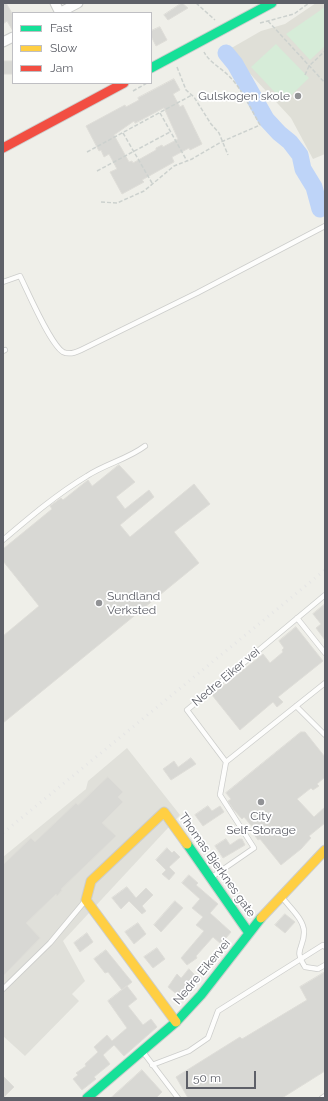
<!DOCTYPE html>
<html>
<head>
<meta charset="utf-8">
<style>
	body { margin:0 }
	#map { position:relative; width:328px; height:1101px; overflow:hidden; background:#efefe9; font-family:Raleway,sans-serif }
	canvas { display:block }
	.frame { position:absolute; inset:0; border:4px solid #5e6068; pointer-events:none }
	.legend { position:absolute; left:12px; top:12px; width:140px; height:72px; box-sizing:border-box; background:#fff; border:1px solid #bfbfc3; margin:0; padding:5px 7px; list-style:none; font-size:12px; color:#5e6068 }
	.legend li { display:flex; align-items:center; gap:8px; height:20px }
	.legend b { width:20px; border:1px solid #bfbfc3 }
	.scale { position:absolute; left:186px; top:1071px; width:70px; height:18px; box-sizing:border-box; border:2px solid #5e6068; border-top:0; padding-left:5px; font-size:12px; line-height:14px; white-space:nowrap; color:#5e6068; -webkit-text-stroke:3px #fff; paint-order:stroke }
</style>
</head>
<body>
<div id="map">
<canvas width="328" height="1101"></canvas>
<div class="frame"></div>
<ul class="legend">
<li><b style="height:5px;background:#16e098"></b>Fast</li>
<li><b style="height:5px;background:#ffcf43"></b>Slow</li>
<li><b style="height:5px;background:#f24e42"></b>Jam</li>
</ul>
<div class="scale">50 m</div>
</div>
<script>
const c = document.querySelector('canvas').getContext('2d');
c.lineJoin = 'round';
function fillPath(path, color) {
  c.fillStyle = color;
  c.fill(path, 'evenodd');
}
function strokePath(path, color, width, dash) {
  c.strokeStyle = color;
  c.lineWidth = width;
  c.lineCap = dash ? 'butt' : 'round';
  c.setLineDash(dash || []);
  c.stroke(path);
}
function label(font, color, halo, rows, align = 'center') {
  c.font = font + ' Raleway,sans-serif';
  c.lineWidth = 3.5;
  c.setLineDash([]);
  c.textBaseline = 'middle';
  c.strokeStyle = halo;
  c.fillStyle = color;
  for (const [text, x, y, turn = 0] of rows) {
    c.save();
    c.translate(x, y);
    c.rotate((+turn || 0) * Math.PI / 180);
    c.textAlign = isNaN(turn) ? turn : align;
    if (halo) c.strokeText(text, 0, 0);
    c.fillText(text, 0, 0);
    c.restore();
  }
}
const industrial = new Path2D(`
	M127 748 180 815 63 941 85 981 72 994 79 1001 25 1056 3 1036V857L86 789 88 781Z`);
const education = new Path2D(`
	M316 3H325V154L313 159 291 118 228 50 261 31 285 24Z`);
const green = new Path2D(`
	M325 7V46L310 60 286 34Z
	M276 44 309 78 284 102 251 67Z`);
const river = new Path2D(`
	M226 53 235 64 266 119 279 133 290 142 300 155 303 169 314 187 320 209`);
const building = new Path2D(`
	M3 3H6L13 15V31L7 21 3 24Z
	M182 3 188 8 168 20 164 15Z
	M160 27 167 40 156 46 151 36V31Z
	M4 61H13V74H3Z
	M174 79 180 90 173 94 180 107 183 105 202 144 190 150 189 148 172 157 174 162 142 180 144 182 122 194 110 172 117 169 109 154 104 157 101 150 99 151 86 126 125 105 126 107 139 100 138 98ZM164 108 178 139 163 147 162 145 156 148V150L133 163 132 161 129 162 114 135 134 121 135 123Z
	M119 465 135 482 116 497 125 509 149 490 154 497 120 525 130 537 194 484 210 504 174 532 199 563 3 723V636L39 606 3 561V549L52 509 50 506 57 501 61 498 63 500 88 480 92 486Z
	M325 604V640L316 628 321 624 313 614Z
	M296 627 323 661 278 697 283 702 277 707 273 702 240 730 212 695 263 654 270 663 283 652 282 650 284 648 279 641Z
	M301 732H305L325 757V777L317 784 319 786 313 790 311 788 297 799 314 817 325 807V823L309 836 311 838 301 849 281 865 260 839 258 840 253 833 256 831 244 817 242 819 233 809 228 801 231 799 226 793Z
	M191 758 196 764 171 780 163 769 174 761 178 767Z
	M108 777 123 792 118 797 123 802 102 823 116 836 61 889 62 890 57 896 56 894 26 923 40 938 3 976V865L31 838 35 842 76 803 78 805Z
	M208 806 212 811 220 806 224 812 203 826 195 815Z
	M226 839 230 845 239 839H242L245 845 223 858 215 846Z
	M167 848 172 853 174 851 180 857 169 867 175 873 169 880 162 874 166 870 156 860Z
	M189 875 198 883 196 885 218 904 210 913 231 932 221 944 213 937 196 956 197 958 187 965 181 958 204 931 196 925 203 917 192 908 200 899 182 883Z
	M127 887 136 898 146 888 153 895 142 906 146 911 142 914 129 901 121 909 112 898Z
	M175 901 183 908 161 932 154 925Z
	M285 914 295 922 285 933 275 925Z
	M138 923 146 934 134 944 125 932Z
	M87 933 93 942 80 952 74 943Z
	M157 948 165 959 153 968 144 957Z
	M106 950 132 982 122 990 108 972 105 973 94 959Z
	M189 969 196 976 180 997 168 987 177 974 181 978Z
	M325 972V1071L282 1098H188L176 1077 240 1037 242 1039 307 1000 300 987Z
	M127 986 137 999 128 1006 143 1025 151 1019 157 1027 124 1056 114 1045 103 1055 110 1064 94 1077 96 1079 82 1090 73 1079 78 1075 76 1073 86 1066 85 1064 98 1052 94 1047 107 1035 112 1041 127 1028 108 1001Z
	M142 1070 162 1092 156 1098H111Z
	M3 1076 14 1087 3 1098Z`);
const path = new Path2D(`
	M196 3 215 20
	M268 21 325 83
	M260 23 294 14 309 3
	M177 67 186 90 194 97 211 124 219 133 228 155
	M305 75 309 66 325 51
	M133 91 147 83
	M160 113 187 161
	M123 133 152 183
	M87 152 192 95
	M97 171 170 132
	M101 202 117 203 144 191 174 166 192 159 221 142 260 125C251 109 242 89 229 76 220 67 210 63 204 52`);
const lane = new Path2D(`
	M3 282 20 276C28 292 50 344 63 352 69 355 75 353 81 350L197 293 325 226
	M3 351 5 350
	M3 540C30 517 57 494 87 476 105 464 128 459 145 446
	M297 618 325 653
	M296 706 325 735
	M226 762 325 683
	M212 877 254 848 220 795 226 762 187 710 325 595
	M282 897C289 907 304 919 304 932 304 950 293 948 305 967L318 969 325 965
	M3 989 50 943 85 901
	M143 1052 178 1098
	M152 1065 189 1051 208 1038 218 1011 323 945 325 947
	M322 1098 325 1096`);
const street = new Path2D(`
	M55 3 60 13
	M59 13 78 3
	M3 42 13 37`);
const fast = new Path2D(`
	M151 68 272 3
	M187 844 249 933
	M87 1098 176 1022 201 995 261 918`);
const slow = new Path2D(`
	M261 918 325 850
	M176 1022 86 900 91 881 164 812 187 844`);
const jam = new Path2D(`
	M3 148 124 83`);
const rail = new Path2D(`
	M3 833 325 570`);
const markers = [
	[298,96,4,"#919295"],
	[99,603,4,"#919295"],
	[261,802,4,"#919295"]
];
const poiNames = [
	["Gulskogen skole",290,96],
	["Sundland",107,596,"left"],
	["Verksted",107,610,"left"],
	["City",261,816,"center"],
	["Self-Storage",261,830,"center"]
];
const streetNames = [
	["Nedre Eiker vei",226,677,-40],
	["Thomas Bjerknes gate",217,865,55],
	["Nedre Eikervei",202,972,-50]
];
fillPath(industrial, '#e0e0da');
fillPath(education, '#dfdfd7');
fillPath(green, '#d6ecd8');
strokePath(river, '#bed4f8', 17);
fillPath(building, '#d8d8d4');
strokePath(building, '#deddd8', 1);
strokePath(lane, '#cccdcb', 6);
strokePath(street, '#cccdcb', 11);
strokePath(fast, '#cccdcc', 11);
strokePath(slow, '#cccdcc', 11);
strokePath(jam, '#cccdcc', 11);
strokePath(path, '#ccd1ce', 1.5, [4, 2]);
strokePath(lane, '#fdfdfc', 4.5);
strokePath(street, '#fdfdfc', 9);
strokePath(fast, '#16e098', 9);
strokePath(slow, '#ffcf43', 9);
strokePath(jam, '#f24e42', 9);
strokePath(rail, '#e5e5e5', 3, [1, 5]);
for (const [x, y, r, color] of markers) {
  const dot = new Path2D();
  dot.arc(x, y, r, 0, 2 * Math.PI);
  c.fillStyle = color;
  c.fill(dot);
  strokePath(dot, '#fff', 1.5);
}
label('12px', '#5e6068', '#fff', poiNames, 'right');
label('12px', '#5e6068', '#fff', streetNames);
</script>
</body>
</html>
